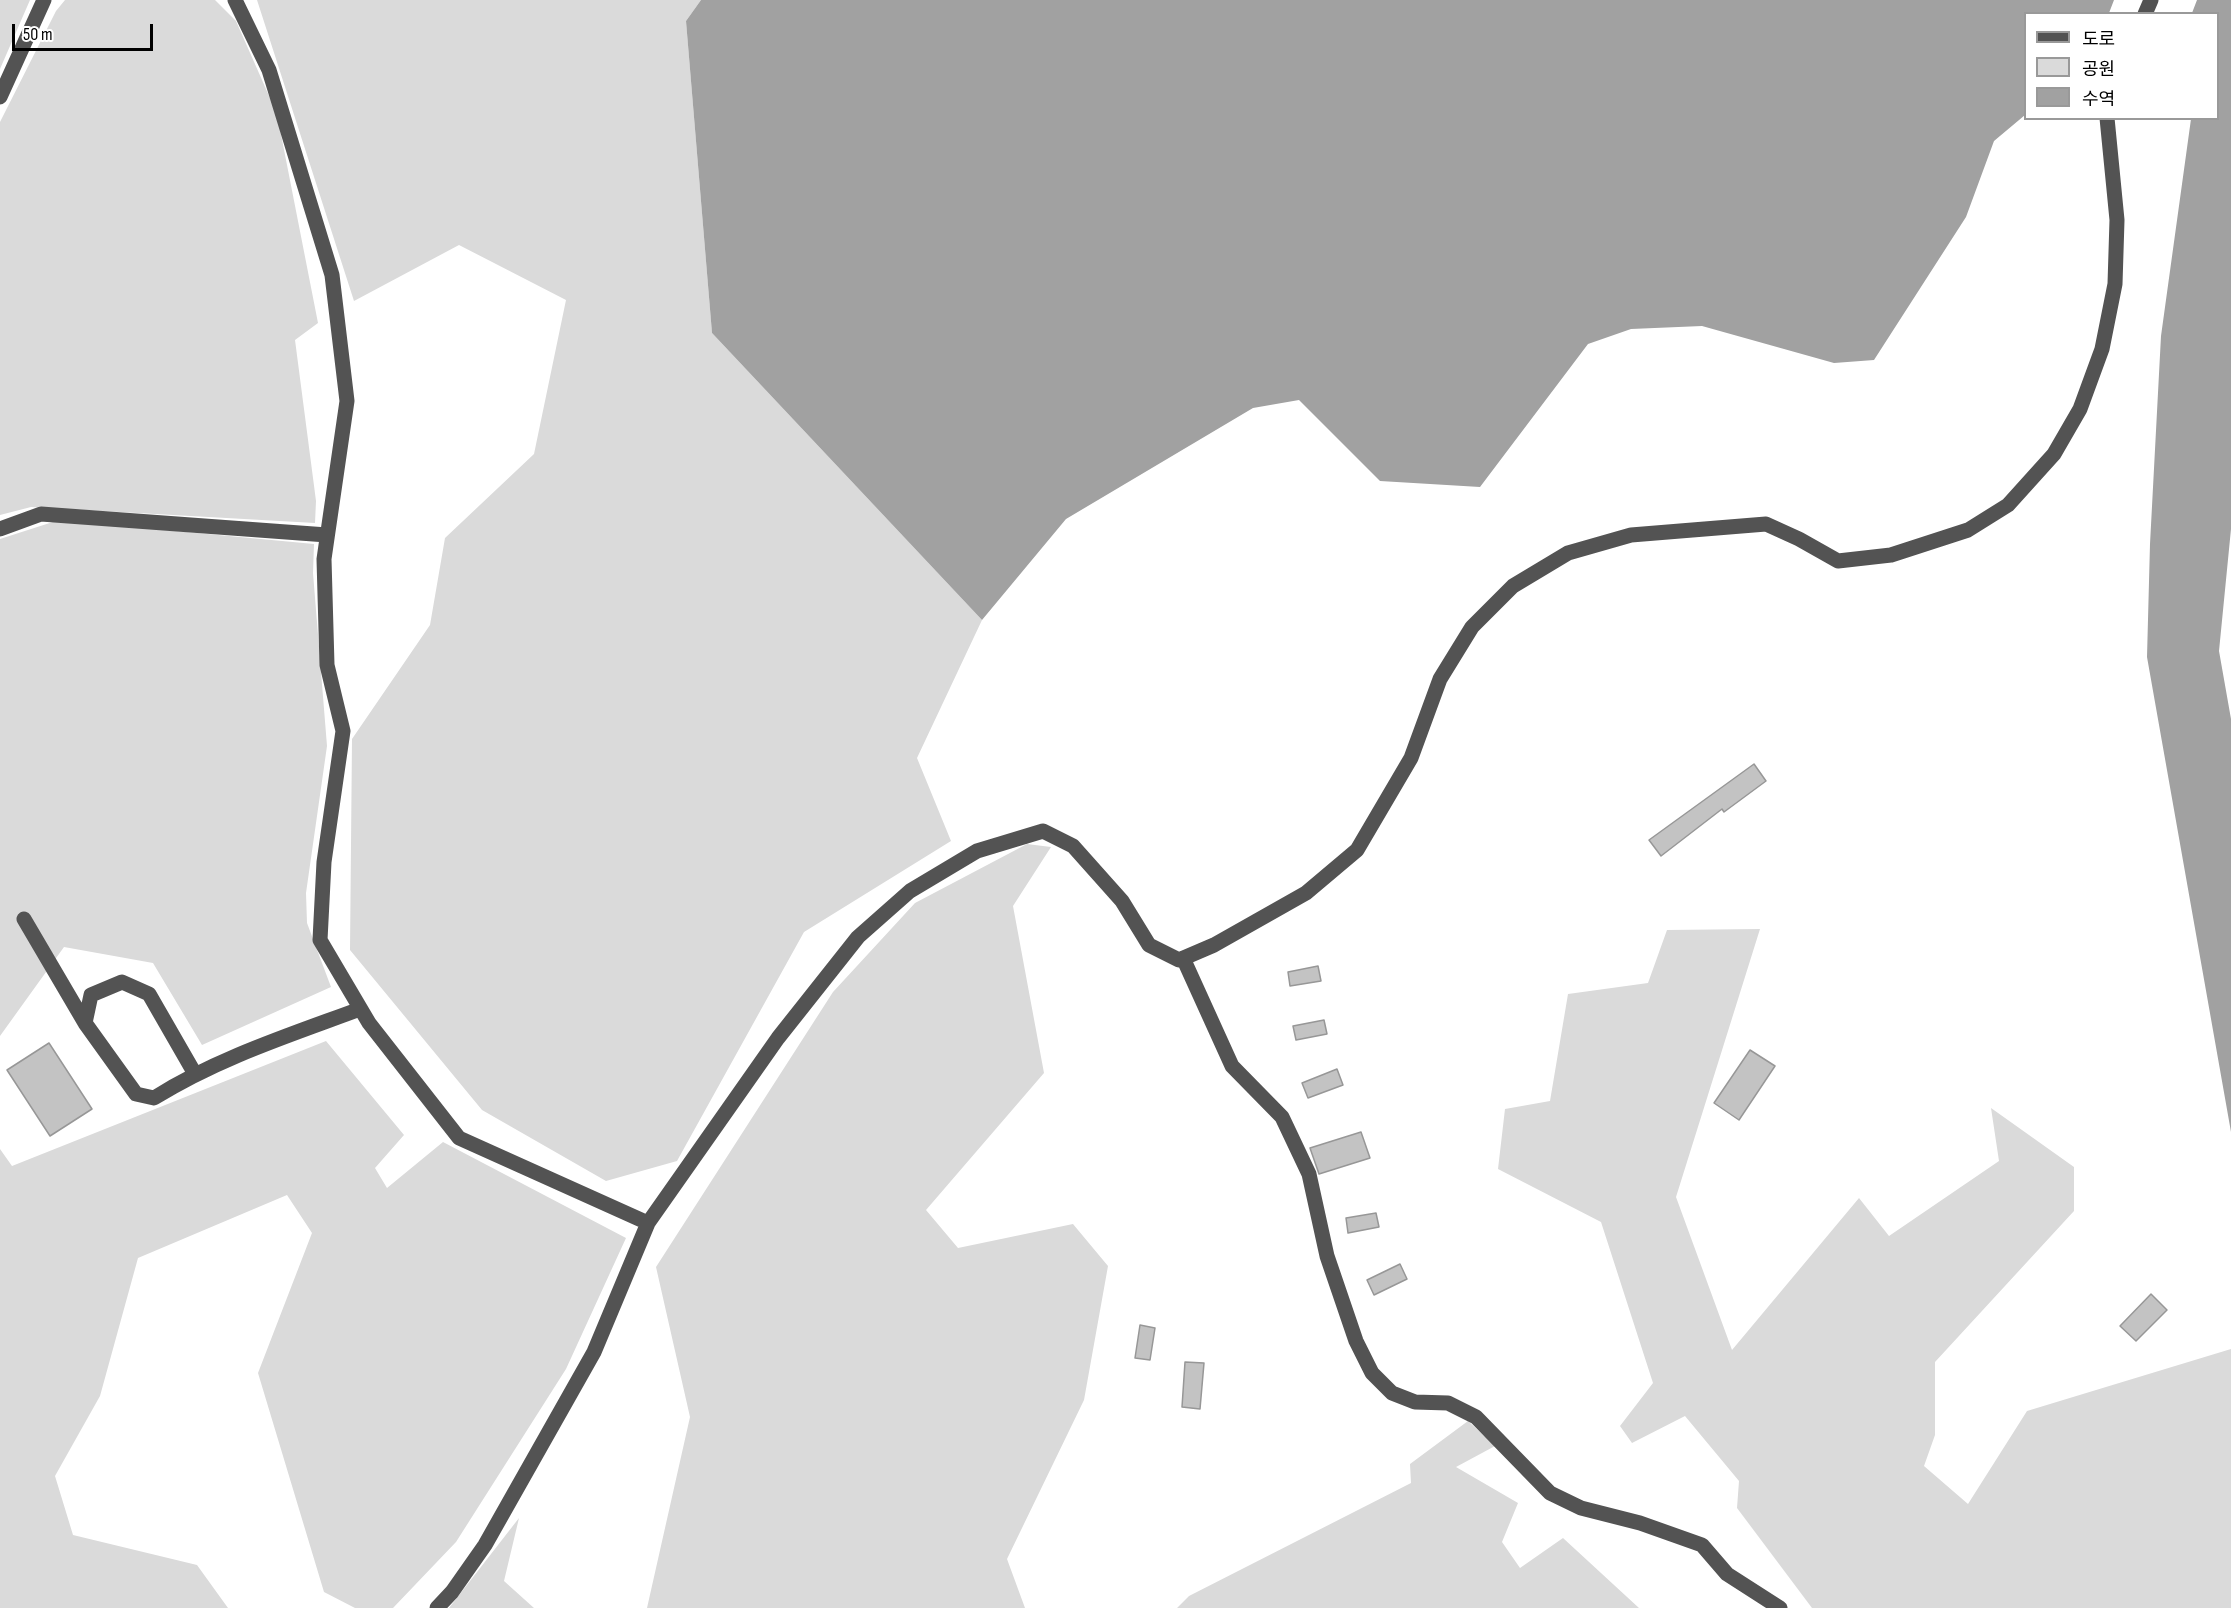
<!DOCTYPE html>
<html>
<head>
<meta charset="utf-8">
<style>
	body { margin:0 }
	#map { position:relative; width:2231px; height:1608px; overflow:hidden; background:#fff; font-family:"Sofia Sans Condensed","Noto Sans KR",sans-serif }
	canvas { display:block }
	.legend { position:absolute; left:2024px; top:12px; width:195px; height:108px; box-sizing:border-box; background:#fff; border:2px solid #999; margin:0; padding:8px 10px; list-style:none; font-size:18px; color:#000 }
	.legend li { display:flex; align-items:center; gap:12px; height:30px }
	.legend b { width:30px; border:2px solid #999 }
	.scale { position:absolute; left:12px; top:24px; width:141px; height:27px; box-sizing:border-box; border:3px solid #000; border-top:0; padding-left:8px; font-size:18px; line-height:21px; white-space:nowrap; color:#000; -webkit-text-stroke:4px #fff; paint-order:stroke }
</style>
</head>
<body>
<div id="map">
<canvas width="2231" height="1608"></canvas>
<ul class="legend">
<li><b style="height:8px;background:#535353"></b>도로</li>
<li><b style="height:16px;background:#dadada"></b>공원</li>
<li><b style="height:16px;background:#a1a1a1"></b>수역</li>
</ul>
<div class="scale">50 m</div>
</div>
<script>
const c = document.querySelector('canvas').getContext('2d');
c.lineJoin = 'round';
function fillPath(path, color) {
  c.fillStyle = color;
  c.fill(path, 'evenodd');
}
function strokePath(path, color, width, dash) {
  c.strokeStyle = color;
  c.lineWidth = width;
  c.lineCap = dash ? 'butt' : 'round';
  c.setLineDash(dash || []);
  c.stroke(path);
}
const green = new Path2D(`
	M0 0H30L0 69Z
	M65 0H215L236 21 277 114 318 323 295 340 316 501 315 523 31 507 0 515V122L56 11Z
	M257 0H701L686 21 712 333 982 620 917 758 951 841 804 932 677 1161 606 1181 482 1110 350 950 352 739 430 625 445 538 534 454 566 300 459 245 354 301Z
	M59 520 314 544 313 573 327 746 306 893 307 923 331 987 202 1045 153 963 64 947 0 1036V539Z
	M1027 844 1051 847 1013 906 1044 1073 926 1210 958 1248 1073 1224 1108 1266 1084 1400 1007 1559 1025 1608H647L690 1417 656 1267 833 992 915 903Z
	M1760 929 1676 1197 1732 1350 1859 1198 1889 1236 1999 1161 1991 1108 2074 1167V1211L1935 1362V1435L1924 1466 1968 1504 2027 1411 2231 1349V1608H1812L1737 1508 1739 1481 1685 1416 1632 1443 1620 1426 1653 1383 1601 1222 1498 1169 1505 1109 1550 1101 1568 994 1648 983 1667 930Z
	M326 1041 404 1135 375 1168 387 1188 443 1142 626 1238 566 1369 456 1542 393 1608H355L324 1592 258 1373 312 1233 287 1195 138 1258 100 1396 55 1476 73 1535 197 1565 228 1608H0V1149L12 1166Z
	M1468 1421 1495 1446 1456 1467 1518 1503 1502 1542 1520 1568 1563 1538 1639 1608H1177L1189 1596 1411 1483 1410 1464Z
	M519 1518 504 1581 534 1608H449Z`);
const water = new Path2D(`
	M701 0H2114L2109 13 2026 14 2025 115 1994 141 1966 217 1874 360 1834 363 1702 326 1631 329 1588 344 1480 487 1380 481 1299 400 1253 408 1066 519 982 620 712 333 686 21Z
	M2197 0H2231V529L2219 651 2231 719V1132L2147 657 2150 544 2161 336 2191 119 2218 118V14L2192 13Z`);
const building = new Path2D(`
	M1754 764 1766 781 1724 812 1722 809 1661 856 1649 840Z
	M1318 966 1321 981 1290 986 1288 972Z
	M1324 1020 1327 1034 1296 1040 1293 1026Z
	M49 1043 92 1109 50 1136 7 1070Z
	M1750 1050 1775 1066 1739 1120 1714 1103Z
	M1337 1069 1343 1085 1308 1098 1302 1083Z
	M1361 1132 1370 1158 1319 1174 1310 1148Z
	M1376 1213 1379 1227 1348 1233 1346 1218Z
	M1400 1264 1407 1279 1374 1295 1367 1280Z
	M2151 1294 2167 1310 2136 1341 2120 1326Z
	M1140 1325 1155 1328 1150 1360 1135 1358Z
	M1185 1362 1204 1363 1200 1409 1182 1407Z`);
const minor = new Path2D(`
	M235 0 269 70 332 275 347 401 324 559 327 665 343 731 324 862 320 940 369 1023 459 1138 648 1223 594 1352 485 1545 452 1592 437 1608
	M2145 14 2151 0
	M0 97 44 0
	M0 529 41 514 327 535
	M24 919 85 1023
	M1183 958 1232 1066 1282 1117 1309 1174 1327 1256 1356 1341 1372 1373 1392 1393 1415 1402 1448 1403 1476 1417 1550 1493 1581 1508 1640 1523 1702 1545 1727 1574 1780 1608
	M195 1074 149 994 122 982 91 995 85 1023 136 1094 154 1098C218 1058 290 1035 360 1009
	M648 1223 778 1038 858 937 910 891 977 851 1043 831 1073 846 1122 901 1149 945 1179 960 1214 945 1306 893 1357 850 1411 758 1440 679 1472 627 1513 586 1568 553 1631 535 1766 524 1799 539 1838 561 1891 555 1968 530 2008 505 2054 454 2080 409 2102 349 2115 284 2117 220 2107 118`);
fillPath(green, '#dadada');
fillPath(water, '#a1a1a1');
fillPath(building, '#c3c3c3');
strokePath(building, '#979797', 1.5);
strokePath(minor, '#535353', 15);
</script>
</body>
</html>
